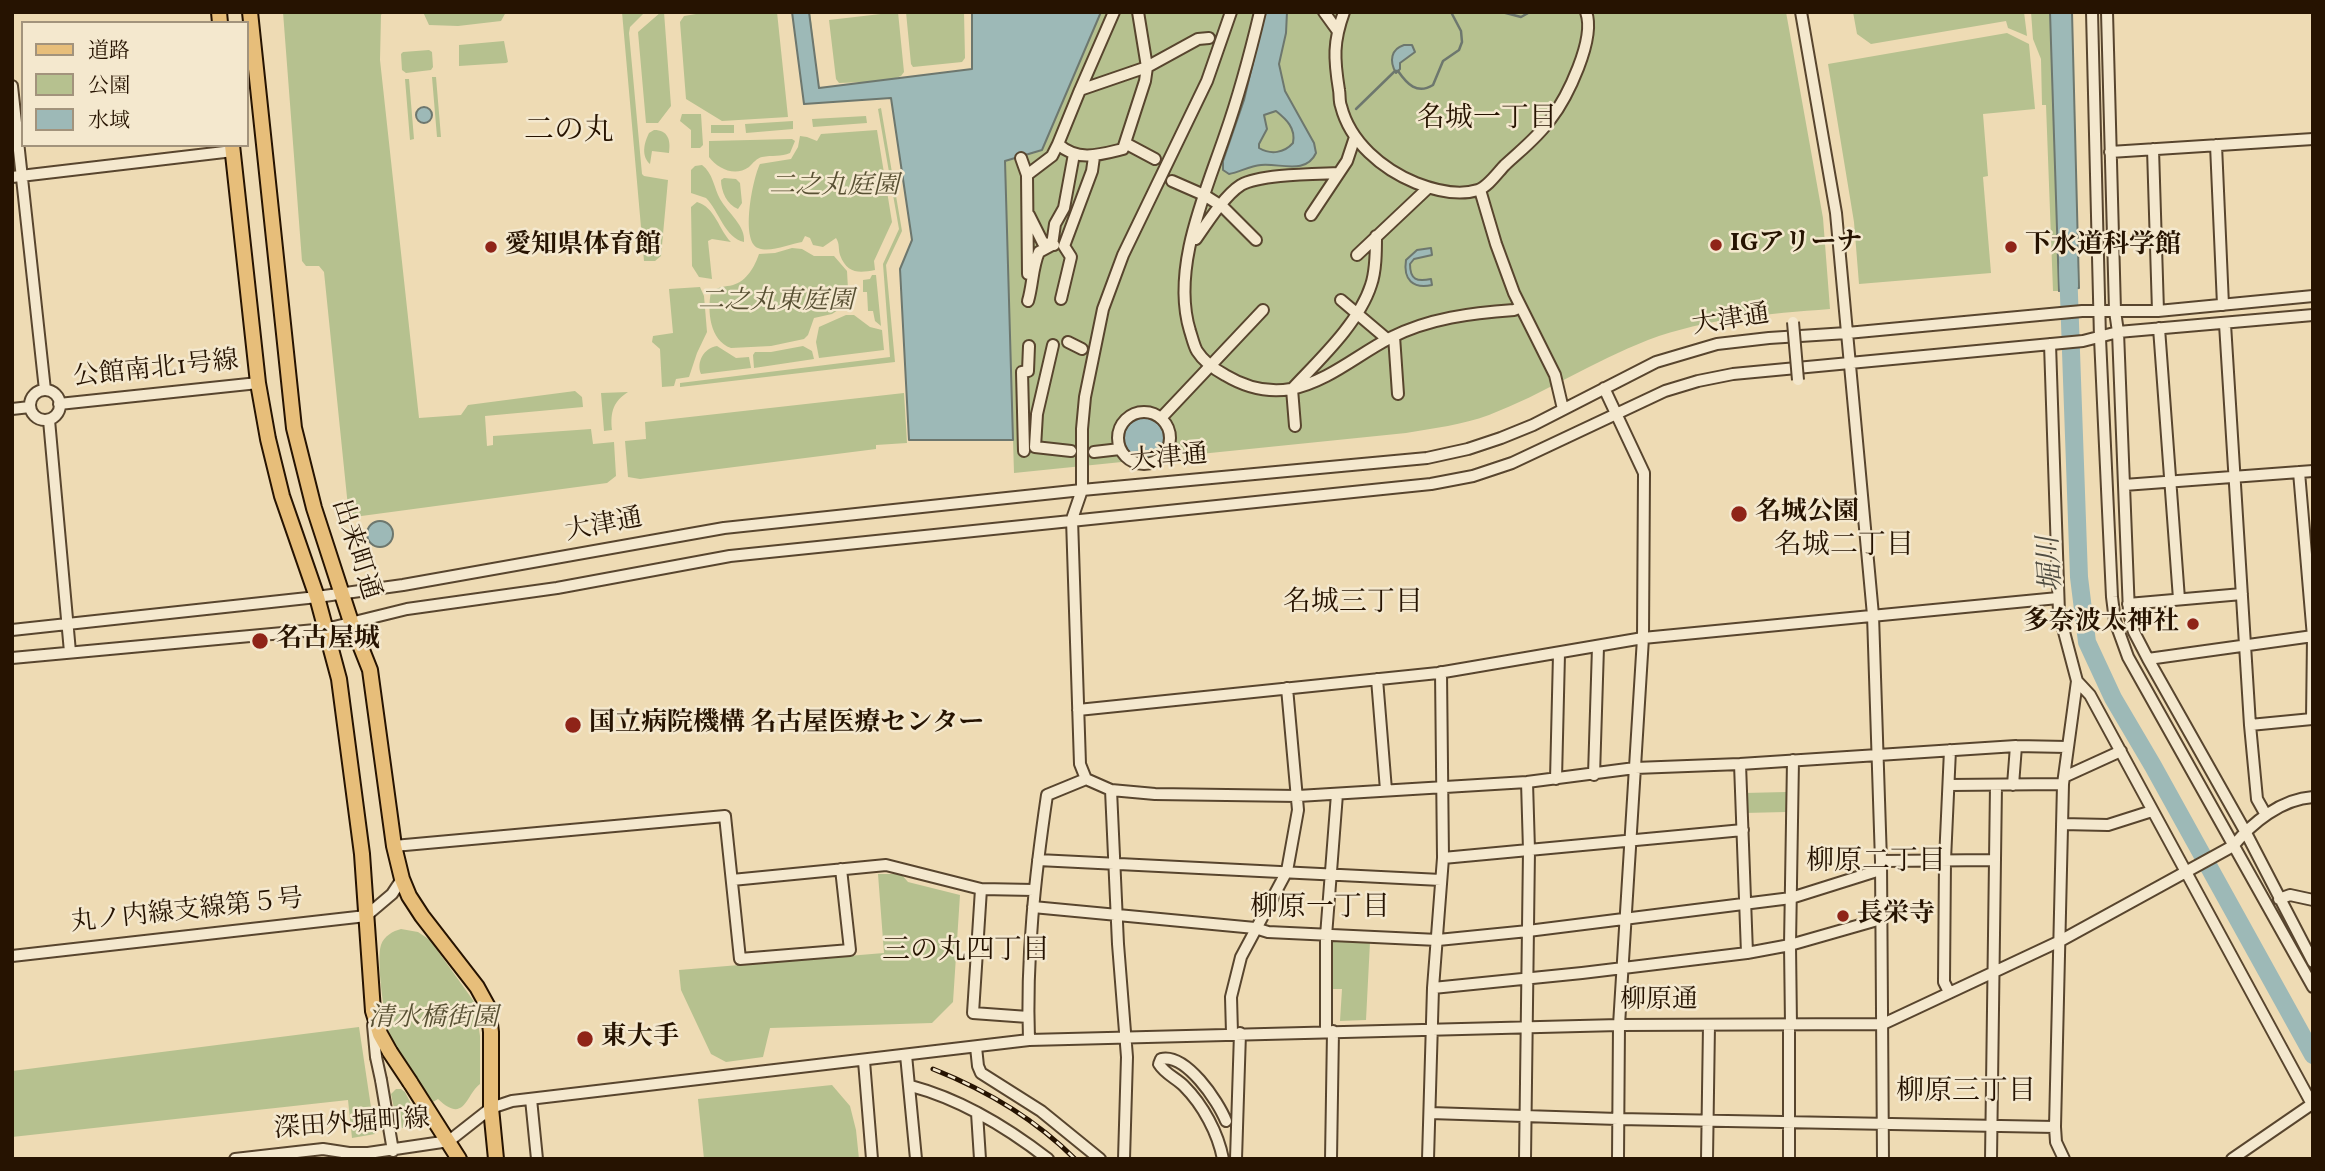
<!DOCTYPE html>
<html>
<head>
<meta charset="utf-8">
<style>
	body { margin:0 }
	#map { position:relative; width:2325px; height:1171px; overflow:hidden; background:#eedbb4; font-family:Vollkorn,"Noto Serif JP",serif }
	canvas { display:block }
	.frame { position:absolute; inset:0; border:14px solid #261301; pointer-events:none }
	.legend { position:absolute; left:21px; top:21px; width:228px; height:126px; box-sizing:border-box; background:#f4e8ce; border:2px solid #a2937c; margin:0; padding:9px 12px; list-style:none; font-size:21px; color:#261301 }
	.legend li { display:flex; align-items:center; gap:14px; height:35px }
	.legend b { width:35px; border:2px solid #a2937c }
</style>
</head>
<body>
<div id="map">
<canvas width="2325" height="1171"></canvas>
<div class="frame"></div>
<ul class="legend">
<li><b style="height:9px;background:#e7be7a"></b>道路</li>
<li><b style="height:19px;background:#b6c18f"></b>公園</li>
<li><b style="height:19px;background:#9db9b7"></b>水域</li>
</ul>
</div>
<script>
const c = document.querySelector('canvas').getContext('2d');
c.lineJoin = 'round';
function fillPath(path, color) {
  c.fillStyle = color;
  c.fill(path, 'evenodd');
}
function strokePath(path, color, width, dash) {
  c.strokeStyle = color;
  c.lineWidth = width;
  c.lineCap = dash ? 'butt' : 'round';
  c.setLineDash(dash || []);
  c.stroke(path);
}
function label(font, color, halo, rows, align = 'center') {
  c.font = font + ' Vollkorn,"Noto Serif JP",serif';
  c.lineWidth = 5;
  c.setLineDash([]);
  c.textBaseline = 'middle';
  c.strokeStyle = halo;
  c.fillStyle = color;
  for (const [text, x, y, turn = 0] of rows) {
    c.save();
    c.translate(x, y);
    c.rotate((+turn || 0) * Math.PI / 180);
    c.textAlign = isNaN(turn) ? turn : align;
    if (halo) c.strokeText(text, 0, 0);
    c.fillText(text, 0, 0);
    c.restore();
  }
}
const green = new Path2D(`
	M283 12H383L381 15 380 60 419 418 461 415 468 405 575 391 582 397 583 407 485 416 487 446 493 445V436L591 429 593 444 614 442 616 476 607 483 354 517 348 507 324 272 319 266H306L302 261Z
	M423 12H506L501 21 458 26 429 25Z
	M622 12H645L630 27 629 33 642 174 644 176 668 180 661 256 655 261H644Z
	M661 12H664L671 106 658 123H646L638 32Z
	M708 12H777L788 117 722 121 686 99 680 22 684 16Z
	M792 12H810L819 88 866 82 839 83 836 79 829 20 898 12 904 72 901 76 896 78H901L1010 322 1005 161 1042 150 1101 12H1786L1823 218 1830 309C1768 314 1707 318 1648 340 1593 361 1544 394 1489 415 1462 425 1434 428 1406 433L1014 473 1013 440H909L900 269 912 240 891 98 804 104Z
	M906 12H964L965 58 962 62 913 67 911 64Z
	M1853 12H2024L2027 36 2008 28 2006 21 1871 44 1857 34Z
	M2031 12H2050L2059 291H2053L2046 105H2042L2041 59 2033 39Z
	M2007 33 2029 44 2035 109 1983 114 1988 176 1983 177 1991 273 1859 284 1854 222 1828 64Z
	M504 41 508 62 506 63 459 66V45Z
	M429 50 432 52 433 67 431 70 406 73 402 70 401 54 403 52Z
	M432 77H436L441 137H437Z
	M405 79H409L414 139 410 140Z
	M881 108 902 231 886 265 895 362 680 387V383L890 357 883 264 899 229 878 109Z
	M682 114H701L703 145 700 148H691V130L680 121Z
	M866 116 867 123 813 127 812 119Z
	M793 121V129L746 133 745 124Z
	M711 125H734V133H711Z
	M654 130C668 130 671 140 669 153L652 151 650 164C641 156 644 143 649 133Z
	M877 130 892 222 874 261 875 270C859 273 847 274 840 255 838 248 840 244 836 238L823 247 813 245 810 238 805 236 802 242C790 244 770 253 758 248 740 241 753 177 760 164L791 159 798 147 800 136 807 137 817 141 821 134Z
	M792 139 795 141 790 153C781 157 772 155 762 157 757 158 753 163 749 167 735 177 718 169 709 157V141Z
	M702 165C713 173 714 188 720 199 728 213 746 226 744 242 725 238 719 211 706 198L691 193V170L695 166Z
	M724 178 736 179 740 183 742 203 738 209C727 205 721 191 721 180Z
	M697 202C715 207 719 230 731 242L712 239 708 241 712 279 699 277 692 266 691 207Z
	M792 248 802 249 814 256H834L847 271 848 289 840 299 838 310 832 314 814 318 808 335 804 339 771 346 731 348C710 341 707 311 711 292 719 286 725 287 733 285 747 281 755 266 759 254L775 253Z
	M872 275H876L881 326 875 321 873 311H868L867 292H863V280L870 279Z
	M700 287 704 296 707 332 697 353 689 377 676 379 674 386 662 387 660 349 652 342 653 336 673 333 669 289Z
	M846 315H854L870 327 882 330 884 350 819 358 816 342 819 327Z
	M717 346 736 358 749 357 751 368 701 374C696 362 704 348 717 346Z
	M803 346 812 351 814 359 754 368 753 355 755 352H771Z
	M628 392C614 401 610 411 612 430L604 431 601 393Z
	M904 393 907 443 876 445V449L640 479 628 477 625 441 646 439 645 422Z
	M1786 792V812L1744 813V793Z
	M878 874H901L908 882 960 895 953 1002 932 1023 770 1028 763 1057 726 1062 711 1054 681 990 679 970 884 953Z
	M401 929 418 932 430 940 475 1003 480 1036V1084C466 1094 465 1125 438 1099L433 1102C420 1081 398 1054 389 1032 384 1018 376 959 381 945 384 936 393 931 401 929Z
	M1330 941 1370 942 1366 1020 1340 1021 1342 989H1333Z
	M359 1027 375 1134 352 1138 348 1100 12 1137V1071Z
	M832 1085 850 1106 856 1130 859 1159H704L698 1099Z
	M396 1089H401L405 1092 419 1119 413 1128H402L397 1123 391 1094Z`);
const water = new Path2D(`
	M792 12H809L819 88 972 69V12H1101L1042 150 1005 161 1013 440H909L900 269 912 240 891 98 804 104Z
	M1265 12H1287L1286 33 1279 64 1285 91 1314 143 1316 153C1306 175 1280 163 1261 165 1249 166 1240 172 1229 174L1223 170V161L1244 100ZM1276 111C1286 119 1296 128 1293 143 1284 153 1271 155 1259 148V144L1267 129 1264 115Z
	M2050 12H2072L2079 288 2059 291Z
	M1404 45H1412L1415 52 1400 63V69L1396 73C1389 61 1391 49 1404 45Z
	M416 115a8 8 0 1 1 16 0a8 8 0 1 1-16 0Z
	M1431 248 1432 255 1414 259 1410 264C1410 280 1417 282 1431 279L1432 285C1413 289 1403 280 1406 260L1417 250Z
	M1124 438a20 20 0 1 1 40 0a20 20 0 1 1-40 0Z
	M367 534a13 13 0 1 1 26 0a13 13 0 1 1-26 0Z`);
const stream = new Path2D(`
	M1502 12 1521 17 1530 12
	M1356 109 1395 71H1398C1407 84 1417 95 1433 85L1443 61 1459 50 1462 42 1461 31 1451 12`);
const river = new Path2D(`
	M2068 267 2079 577 2087 642 2113 698 2153 766 2313 1055`);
const minor = new Path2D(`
	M1138 12 1147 67 1198 39 1209 38
	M1260 12C1250 54 1239 95 1225 135 1205 194 1171 269 1190 331 1192 337 1194 346 1197 351 1204 362 1214 369 1225 375 1245 387 1268 393 1291 389 1329 381 1357 355 1390 338 1429 318 1472 313 1514 310L1521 307
	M1324 12 1337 30
	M1344 12C1333 42 1334 59 1339 90 1340 95 1339 101 1341 106 1350 142 1382 169 1416 183 1434 190 1459 196 1478 190 1488 187 1498 172 1505 165 1521 150 1537 138 1550 120 1567 98 1596 39 1586 12
	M1801 12 1836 213 1873 615 1881 861 1883 1159
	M2092 12 2100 338 2112 597 2115 621 2128 657 2313 987
	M2107 12 2115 311 2118 332 2129 613 2134 632 2148 659 2245 831 2313 962
	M12 86 45 390
	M1080 90 1058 144C1078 162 1099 155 1123 149L1145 81 1147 67 1080 90 1114 12
	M1125 143 1155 159
	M2216 145 2223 305
	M2153 149 2158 311
	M2110 152 2313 139
	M1021 158 1027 175 1052 156 1058 144
	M1027 175 1028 274
	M12 177 233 151
	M1172 181 1204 195 1223 207 1256 240
	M1480 190 1496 244 1514 293 1555 375 1563 409
	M1029 215 1043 243 1054 245
	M1311 215 1347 161 1355 137
	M1196 239C1207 223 1225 195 1241 185 1260 174 1315 174 1338 173
	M1357 255 1428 188
	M1061 299 1071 257 1064 246 1092 171 1094 157
	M1341 300 1387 339
	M1028 301C1033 284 1032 268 1039 252L1052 245 1055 224 1064 208 1074 154
	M2225 324 2250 725 2257 799 2266 815
	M2159 328 2179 599
	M1394 336 1398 394
	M1068 342 1082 349
	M2050 344 2059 613 2077 681 2063 784 2055 1127 2056 1142 2064 1159
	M1053 345 1037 414 1035 447 1071 451
	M1604 388 1644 473 1643 638 1619 1025 1618 1159
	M30 405a15 15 0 1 1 30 0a15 15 0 1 1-30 0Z
	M59 404 258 383
	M12 409 30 407
	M1118 438a26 26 0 1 1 52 0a26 26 0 1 1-52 0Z
	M1162 417 1263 310
	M49 420 70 652
	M1295 426 1292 389C1319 360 1359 323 1371 285 1376 271 1376 251 1376 236
	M1024 451 1022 372 1028 371 1029 346
	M1094 452 1120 449
	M2124 485 2313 471
	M2128 604 2242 594
	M12 630 317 597 403 585 724 528 1082 490 1427 458 1468 449 1501 438 1533 425 1656 362 1717 344 1769 338 1847 333 2082 311H2158L2313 296
	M12 658 326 629 407 609 557 588 730 556 1431 484 1473 476 1512 463 1665 391 1698 381 1733 374 2083 341 2118 332 2313 315
	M2148 659 2313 636
	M1377 679 1386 790
	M2077 681 2090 695 2313 1106
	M1078 710 1438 673 1643 638 2058 598
	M2250 725 2312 719 2313 637 2299 472
	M1740 764 1747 953
	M1594 775 1598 647
	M2064 777 2121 751
	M1556 779 1559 654
	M1949 785 2063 784
	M2013 785 2016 746
	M1111 790 1155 794 1298 796 1527 782 1635 768 1740 764 2016 746 2067 747
	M2062 824 2108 825 2152 811
	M394 846 725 816 740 959 850 950 841 869
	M1443 858 1743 830
	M1038 860 1441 880
	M1881 861 1995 860
	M732 880 886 865 981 889 1034 890
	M981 889 973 1013 1028 1017
	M2279 899 2290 895 2313 900
	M1033 907 1255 928 1268 932 1438 940 1528 931 1791 898 1880 870
	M12 956 366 916 392 894 402 879
	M1433 988 1582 973 1747 953 1790 945 1881 919
	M1949 992 1944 982 1945 860 1950 750
	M373 1025 376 1057
	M1789 1025V1159
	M1791 1025 1790 945 1793 760
	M1326 1031V936L1337 794
	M1232 1033 1231 997 1241 957 1287 871 1298 810 1287 688
	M1029 1040C1026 958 1035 876 1047 795L1086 779
	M976 1047 978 1066 981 1073 1041 1111 1100 1159
	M906 1055 916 1159
	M864 1061 872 1159
	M381 1080 393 1151
	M911 1086C960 1099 1008 1128 1048 1159
	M531 1099 537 1159
	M977 1113 980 1159
	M1430 1113 1618 1119 2055 1127
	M235 1159 323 1149 349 1153H368L449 1141 491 1108 512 1101 1029 1040 1619 1025 1883 1024 2060 941 2233 846C2252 823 2281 799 2313 797
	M1124 1159 1127 1057 1118 944 1111 790 1086 779 1080 764 1072 519 1082 490V429L1085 397 1103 309 1123 255 1207 81 1231 12
	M1223 1159C1218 1133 1203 1105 1184 1086 1176 1078 1165 1074 1159 1064L1161 1059C1186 1053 1218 1101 1226 1121
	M1236 1159 1240 1033
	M1331 1159 1333 1031
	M1428 1159 1433 988 1443 858 1441 672
	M1525 1159 1529 850 1527 782
	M1707 1159 1709 1025
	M1991 1159 1996 785
	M2232 1159 2312 1104`);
const major = new Path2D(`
	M219 12 220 23
	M250 12 294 428 314 508 351 622 370 670 394 846 402 879 409 896 422 916 477 987 488 1007 491 1032V1108L496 1159
	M232 145 258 383 268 439 282 496 317 597 339 679 362 854 373 1011 380 1034 390 1052
	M410 1082 459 1159`);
const rail = new Path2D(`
	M933 1069C986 1090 1034 1118 1075 1159`);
const minorBridge = new Path2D(`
	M1793 322 1798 380
	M376 1057 381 1080`);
const majorBridge = new Path2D(`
	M390 1052 410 1082`);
const markers = [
	[1716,245,7,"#8f2418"],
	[491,247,7,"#8f2418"],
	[2011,247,7,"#8f2418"],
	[1739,514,9,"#8f2418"],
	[2193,624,7,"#8f2418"],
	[260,641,9,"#8f2418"],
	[573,725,9,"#8f2418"],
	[1843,916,7,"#8f2418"],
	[585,1039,9,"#8f2418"]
];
const parkNames = [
	["二之丸庭園",834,188],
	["二之丸東庭園",776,303],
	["清水橋街園",433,1020]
];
const poiNames = [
	["IGアリーナ",1730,245],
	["愛知県体育館",505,247],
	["下水道科学館",2025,247],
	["名城公園",1755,514],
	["多奈波太神社",2179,624,"right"],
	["名古屋城",276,641],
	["国立病院機構 名古屋医療センター",589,725],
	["長栄寺",1857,916],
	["東大手",601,1039]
];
const streetNames = [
	["大津通",1731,322,-9],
	["公館南北1号線",156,371,-6],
	["大津通",1169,460,-5],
	["大津通",604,527,-11],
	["出来町通",354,550,72],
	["丸ノ内線支線第５号",187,913,-6],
	["柳原通",1659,1002],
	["深田外堀町線",352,1126,-4]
];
const neighbourhoodNames = [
	["名城一丁目",1487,121],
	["名城二丁目",1844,548],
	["名城三丁目",1353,605],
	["柳原二丁目",1876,864],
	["柳原一丁目",1320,910],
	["三の丸四丁目",966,953],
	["柳原三丁目",1966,1094]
];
const waterNames = [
	["堀川",2053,564,-94]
];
const quarterNames = [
	["二の丸",569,133]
];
fillPath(green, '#b6c18f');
fillPath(water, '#9db9b7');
strokePath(water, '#6d776e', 2);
strokePath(stream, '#6d776e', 2.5);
strokePath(river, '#9db9b7', 18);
strokePath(minor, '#58452e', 14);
strokePath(major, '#261301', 18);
strokePath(minor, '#f4e8ce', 10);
strokePath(major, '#e7be7a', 14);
strokePath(rail, '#261301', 5);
strokePath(rail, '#f4e8ce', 2.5, [8]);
strokePath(minorBridge, '#58452e', 14, []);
strokePath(majorBridge, '#261301', 18, []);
strokePath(minorBridge, '#f4e8ce', 10);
strokePath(majorBridge, '#e7be7a', 14);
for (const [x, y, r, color] of markers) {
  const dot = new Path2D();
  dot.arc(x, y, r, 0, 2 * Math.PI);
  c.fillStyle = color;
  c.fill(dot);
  strokePath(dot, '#f4e8ce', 2.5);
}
label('italic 26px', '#585033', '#f4e8ce', parkNames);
label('bold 26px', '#261301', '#f4e8ce', poiNames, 'left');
label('26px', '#261301', '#f4e8ce', streetNames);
label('28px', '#261301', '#f4e8ce', neighbourhoodNames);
label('italic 28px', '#504d41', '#f4e8ce', waterNames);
label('30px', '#261301', '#f4e8ce', quarterNames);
</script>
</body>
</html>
